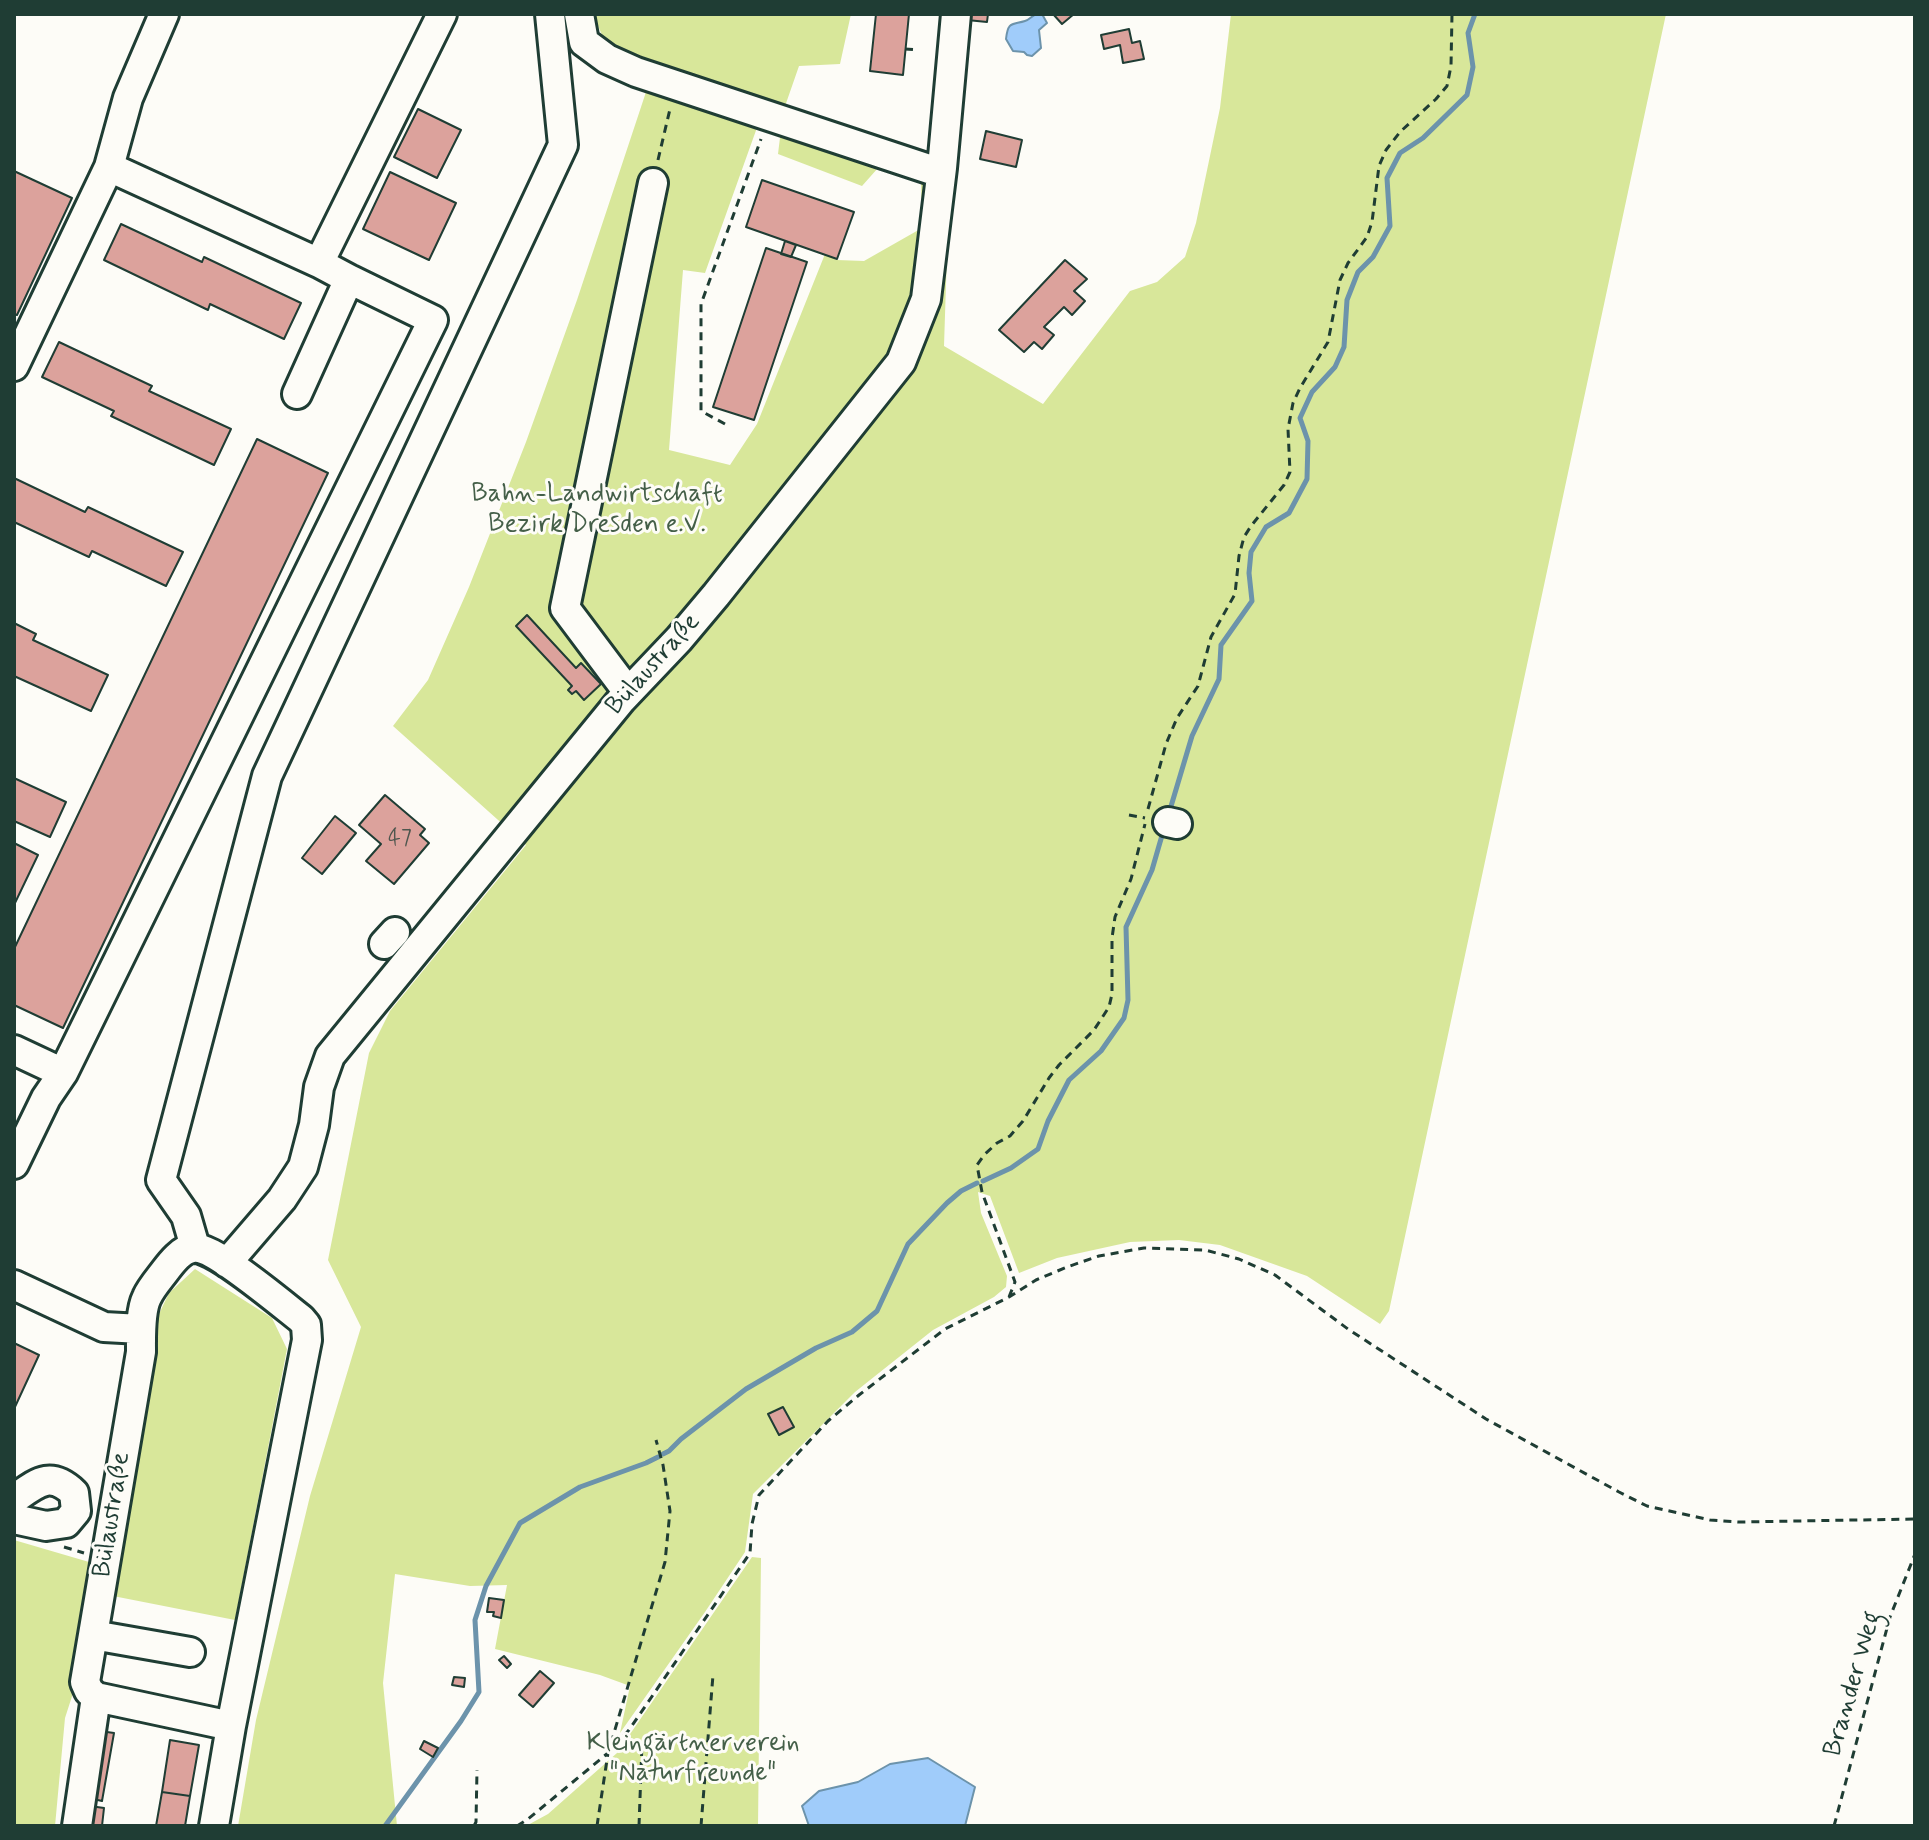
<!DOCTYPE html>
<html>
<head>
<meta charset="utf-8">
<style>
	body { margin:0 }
	#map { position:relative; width:1929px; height:1840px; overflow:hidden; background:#fdfcf7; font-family:Mynerve,sans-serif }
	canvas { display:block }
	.frame { position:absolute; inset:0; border:16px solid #1f3d34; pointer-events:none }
</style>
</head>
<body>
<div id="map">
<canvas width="1929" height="1840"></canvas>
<div class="frame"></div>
</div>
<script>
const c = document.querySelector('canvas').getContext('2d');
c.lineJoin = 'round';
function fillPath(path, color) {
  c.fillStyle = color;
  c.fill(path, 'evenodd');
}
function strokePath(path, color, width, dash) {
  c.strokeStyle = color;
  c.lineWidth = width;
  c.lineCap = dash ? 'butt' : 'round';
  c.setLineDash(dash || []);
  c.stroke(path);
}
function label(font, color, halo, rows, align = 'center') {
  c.font = font + ' Mynerve,sans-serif';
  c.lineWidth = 6;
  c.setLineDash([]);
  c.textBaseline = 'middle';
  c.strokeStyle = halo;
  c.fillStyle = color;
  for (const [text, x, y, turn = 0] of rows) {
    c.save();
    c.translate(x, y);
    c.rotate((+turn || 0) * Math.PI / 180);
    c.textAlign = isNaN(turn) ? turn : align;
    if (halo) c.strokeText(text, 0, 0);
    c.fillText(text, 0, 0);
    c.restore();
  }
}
const green = new Path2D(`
	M595 14H851L840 64 799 66 783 112 950 160 944 346 1043 404 1130 291 1157 282 1185 257 1196 223 1220 108 1231 14H1666L1389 1311 1380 1324 1307 1276 1220 1245 1179 1240 1130 1242 1057 1258 1019 1273 990 1196 978 1192 981 1213 1007 1276 1006 1287 994 1297 933 1330 855 1392 753 1494 745 1552 705 1612 620 1733 630 1686 600 1675 495 1649 507 1585 470 1586 395 1574 383 1683 397 1826H238L256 1720 310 1496 361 1327 328 1260 369 1053 390 1011 526 845 393 726 428 680 469 587 526 442 577 300 645 95 652 66 622 53 603 37 594 17ZM764 108 783 113 778 154 862 186 878 168 921 182 922 228 864 261 837 260 825 254 757 424 730 465 669 450 683 270 705 273Z
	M195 1269 272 1318 287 1349 235 1620 113 1596 158 1316 169 1293Z
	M14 1540 89 1562 94 1580 75 1687 65 1718 55 1826H14Z
	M752 1557 761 1558 758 1826H526L548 1814 617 1753Z`);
const water = new Path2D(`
	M1036 14H1042L1047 23 1039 30 1041 48 1032 56 1027 55 1024 52 1013 51 1006 39C1008 21 1012 25 1025 21 1029 20 1032 16 1036 14Z
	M928 1758 975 1787 965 1826H809L802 1806 819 1791 858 1782 890 1764Z`);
const stream = new Path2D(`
	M1169 813 1192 736 1219 679 1221 645 1252 601 1249 573 1251 552 1266 527 1289 513 1307 479 1308 441 1300 418 1312 392 1335 367 1344 347 1347 300 1358 272 1373 257 1390 226 1387 178 1400 153 1423 138 1467 95 1473 67 1468 33 1475 14
	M983 1181 1011 1168 1038 1149 1048 1121 1069 1080 1101 1051 1124 1018 1128 1000 1126 927 1152 870 1163 832
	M663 1454 669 1451 681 1439 746 1389 816 1348 852 1332 877 1311 908 1244 947 1203 961 1191 977 1183
	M385 1826 461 1721 479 1692 475 1620 486 1586 520 1523 580 1487 646 1463 658 1457`);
const building = new Path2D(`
	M876 14H909L903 75 870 71Z
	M968 14H988L987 22 967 20Z
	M1053 14H1074L1062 24Z
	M1129 29 1132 43 1140 41 1144 59 1123 63 1120 45 1104 49 1101 35Z
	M418 109 461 130 437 178 394 157Z
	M986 131 1022 140 1016 167 980 159Z
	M14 171 72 198 17 315 14 314Z
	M390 172 456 203 429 260 363 229Z
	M762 180 854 212 837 259 746 227Z
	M121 224 202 262 204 257 301 303 284 339 210 304 208 310 104 260Z
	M785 241 796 245 791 257 781 254Z
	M766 248 807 262 754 420 713 407Z
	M1065 260 1087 279 1074 291 1085 301 1072 315 1064 307 1044 327 1054 335 1042 349 1034 342 1024 352 999 330Z
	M59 342 152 386 149 391 231 429 214 465 111 416 114 411 42 377Z
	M257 439 328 473 63 1028 14 1005V949Z
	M14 478 85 512 88 507 183 552 166 586 92 551 89 557 14 522Z
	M527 615 576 668 581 663 601 684 584 700 576 691 572 694 568 690 572 686 516 626Z
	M14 623 36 634 33 640 108 675 91 711 14 676Z
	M14 778 66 802 50 837 14 821Z
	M385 795 425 829 420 835 429 843 394 884 366 861 381 844 359 825Z
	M335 816 356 833 322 874 302 858Z
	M14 843 38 855 14 905Z
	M14 1343 39 1355 14 1409Z
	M783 1407 794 1427 779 1435 768 1414Z
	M489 1598 504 1600 501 1618 493 1616 494 1612H487Z
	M504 1656 511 1664 507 1668 499 1660Z
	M540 1671 554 1683 533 1707 519 1695Z
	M454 1677 465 1678 464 1687 452 1685Z
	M100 1731 114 1733 102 1801 89 1798Z
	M170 1740 199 1745 190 1796 162 1792Z
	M424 1741 438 1748 433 1757 420 1749Z
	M162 1792 190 1796 185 1826H156Z
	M90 1806 104 1808 102 1826H87Z`);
const path = new Path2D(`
	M905 49 918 50
	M658 160 670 109
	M725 424 701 411V304L761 139
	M1148 809 1166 744 1177 718 1198 686 1211 637 1235 594 1239 556 1244 537 1251 526 1284 485 1290 472 1288 429 1293 403 1300 388 1328 342 1340 280 1348 263 1367 237 1372 222 1379 166 1386 150 1400 132 1436 99 1447 86 1451 66 1452 14
	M1129 815 1145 818
	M1009 1297 1015 1282 982 1192 977 1165 984 1155 997 1143 1010 1136 1023 1121 1049 1078 1059 1065 1094 1030 1109 1007 1112 994V938L1115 917 1131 879 1145 824
	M64 1547 84 1553
	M474 1826 476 1822 477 1770
	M517 1826 528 1819 608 1753 629 1730 750 1553 752 1524 759 1495 828 1421 859 1395 945 1329 1009 1297 1036 1280 1067 1267 1099 1256 1144 1248 1205 1250 1239 1259 1275 1275 1348 1329 1486 1419 1619 1492 1647 1506 1710 1520 1739 1522 1915 1519
	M597 1826 608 1753 665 1562 670 1511 663 1465 656 1440
	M639 1826 642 1743
	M701 1826 713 1675
	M1834 1826 1890 1617 1915 1554`);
const minor = new Path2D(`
	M579 14 584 42 607 59 636 72 941 173
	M109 167 128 98 164 14
	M14 366 109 167 319 263
	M297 394 349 279
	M628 692 565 608 653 183
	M1168 822 1177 824
	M384 944 395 932
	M14 1050 63 1073
	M14 1164 46 1098 63 1073 433 320 349 279 319 263 442 14
	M195 1247 186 1216 161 1180 267 776 563 145 550 14
	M227 1263 282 1199 303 1167 314 1125 319 1087 330 1056 622 699 679 639 716 595 901 362 926 299 942 168 956 14
	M14 1285 104 1327 141 1329
	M14 1499C37 1483 50 1470 74 1493L76 1511 66 1523 46 1526 14 1519
	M93 1635 190 1652
	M77 1826 96 1697
	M214 1826 231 1726 307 1340 306 1325 301 1319C283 1305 212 1245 193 1248 182 1249 171 1263 165 1271 159 1279 151 1288 147 1297 140 1311 141 1336 141 1352L85 1682 89 1691 96 1697 231 1726`);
const numberNames = [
	["47",400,839]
];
const parkNames = [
	["Bahn-Landwirtschaft",597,496],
	["Bezirk Dresden e.V.",597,526],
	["Kleingärtnerverein",693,1745],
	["\"Naturfreunde\"",693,1775]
];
const streetNames = [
	["Bülaustraße",654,665,-48],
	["Bülaustraße",113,1515,-81],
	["Brander Weg",1854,1684,-74]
];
fillPath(green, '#d8e79a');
fillPath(water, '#a0ccfa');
strokePath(water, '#6c93ab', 2);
strokePath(stream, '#6c93ab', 5);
fillPath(building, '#dca29c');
strokePath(building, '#1f3d34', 2);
strokePath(minor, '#1f3d34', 34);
strokePath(path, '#1f3d34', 3, [8, 6]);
strokePath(minor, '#fdfcf7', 28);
label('22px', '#4e564e', null, numberNames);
label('26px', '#445f48', '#fdfcf7', parkNames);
label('26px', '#1f3d34', '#fdfcf7', streetNames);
</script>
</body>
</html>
